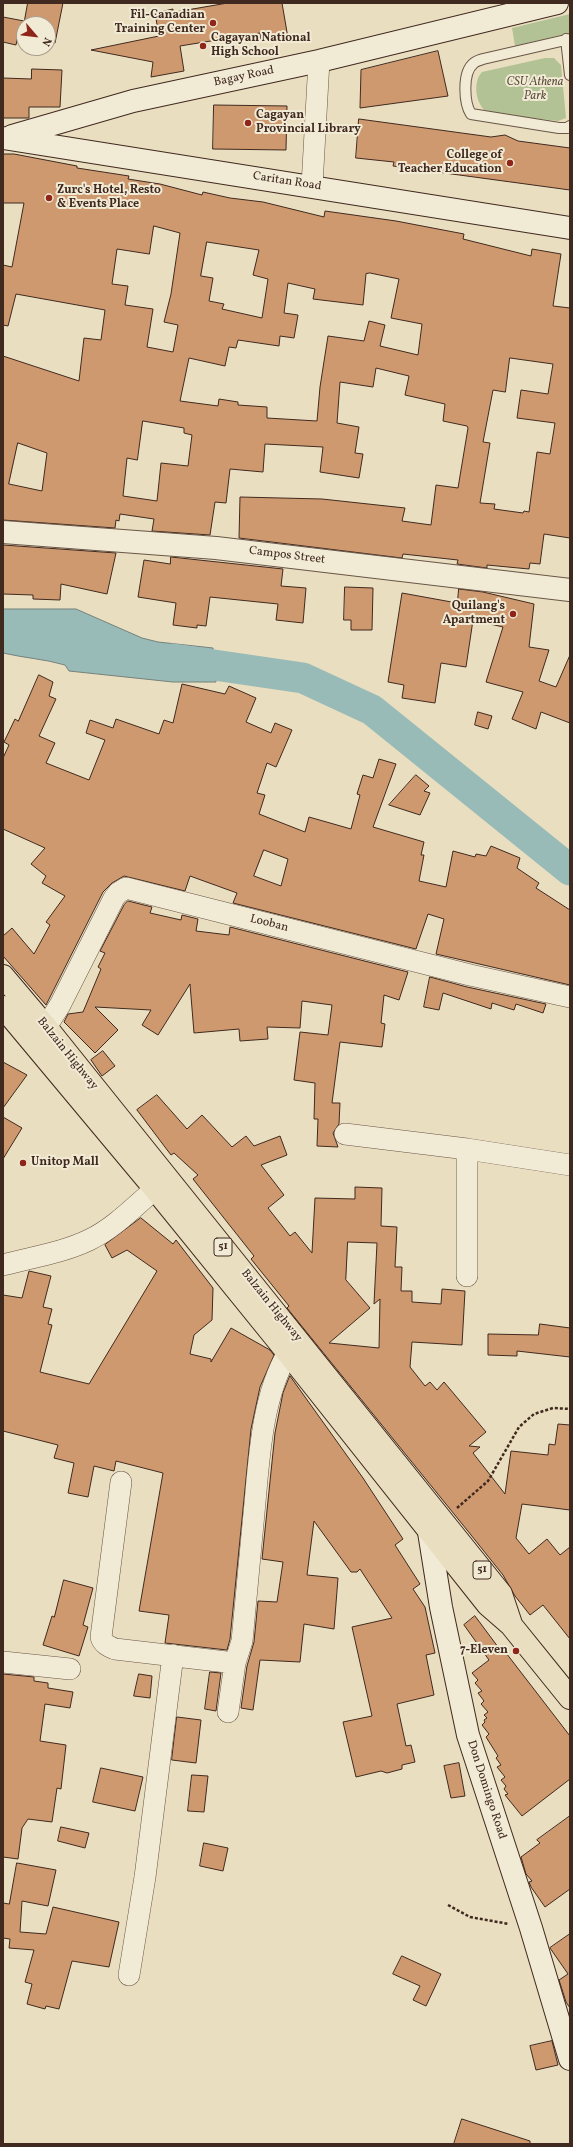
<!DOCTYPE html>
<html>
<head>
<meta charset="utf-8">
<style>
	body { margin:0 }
	#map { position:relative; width:573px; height:2147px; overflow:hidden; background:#e9debf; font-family:Vollkorn,serif }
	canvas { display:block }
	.frame { position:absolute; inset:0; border:4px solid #40291f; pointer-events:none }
	.north { position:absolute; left:16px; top:16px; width:40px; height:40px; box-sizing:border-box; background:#f1ead5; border:1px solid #aa9d8c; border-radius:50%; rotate:118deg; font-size:11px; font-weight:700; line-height:16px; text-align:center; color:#40291f }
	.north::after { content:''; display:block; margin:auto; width:14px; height:18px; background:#8f2418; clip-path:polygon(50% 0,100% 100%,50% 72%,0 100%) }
</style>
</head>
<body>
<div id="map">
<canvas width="573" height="2147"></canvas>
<div class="frame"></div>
<div class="north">N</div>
</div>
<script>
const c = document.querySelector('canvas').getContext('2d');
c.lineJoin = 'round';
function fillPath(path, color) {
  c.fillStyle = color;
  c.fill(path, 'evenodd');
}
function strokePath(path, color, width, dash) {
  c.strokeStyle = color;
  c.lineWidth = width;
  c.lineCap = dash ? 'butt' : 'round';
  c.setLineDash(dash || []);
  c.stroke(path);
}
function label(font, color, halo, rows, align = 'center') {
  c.font = font + ' Vollkorn,serif';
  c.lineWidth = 4;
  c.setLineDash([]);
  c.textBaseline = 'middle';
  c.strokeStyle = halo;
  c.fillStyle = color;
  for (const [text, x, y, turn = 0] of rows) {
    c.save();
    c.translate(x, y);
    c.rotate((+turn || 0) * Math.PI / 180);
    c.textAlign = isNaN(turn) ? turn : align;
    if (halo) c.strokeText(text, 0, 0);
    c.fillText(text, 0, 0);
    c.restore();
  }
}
const green = new Path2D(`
	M570 14V33L515 46 512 28Z
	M545 58H554L561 65 566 118 558 121 487 113C476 104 472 83 482 72Z`);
const water = new Path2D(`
	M3 609H76L142 638 158 642 213 648 216 682H173L69 671 65 665C45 659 24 658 3 653Z`);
const river = new Path2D(`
	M173 659 303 678 372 710 570 870`);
const building = new Path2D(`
	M28 3H63L55 43 48 41V24H24V36L18 35 16 45 3 42V17L24 21Z
	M228 3H282L288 38 261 42 260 33 180 46 184 71 151 77 153 62 91 50 159 36 155 13 173 9V12Z
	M438 51 448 96 360 108 361 70Z
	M32 69 62 70 60 107H29V118H3V78L31 79Z
	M214 105 287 106 286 150 213 149Z
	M359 119 491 137 505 135 518 141 570 148V190L393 166 394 162 356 158Z
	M3 154H14L77 166V168L129 176 128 179 160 184 202 195 203 192 230 198 263 202 324 217 325 211 396 221 464 234 463 239 531 256 532 249 561 254 553 306 570 308V538L544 534 540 564 530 563 529 569 487 565V568L457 564 458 560 403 554 402 558 239 538 240 497 322 499 405 508 402 521 431 525 436 485 458 488 468 428 467 426 443 421 445 404 405 395 409 376 376 368 373 387 340 382 337 423 359 427 355 453 363 454 359 478 320 472 323 447 265 444 263 472 230 469 226 503 215 502 210 535 152 531 154 519 120 514 119 521 116 520 115 528 3 520V356L79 381 84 338 101 340 105 310 16 294 8 326 3 325V265L12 267 24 203H3ZM154 226 180 233 171 294 164 322 178 325 173 352 147 347 153 309 125 305 128 286 112 284 117 249 149 254ZM207 242 259 250 253 275 268 279 262 318 222 309 224 304 209 301 213 278 201 276ZM370 273 399 279 391 318 422 324 418 355 380 346 385 325 369 321 364 341 328 336 320 387 317 421 267 418V407L238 405V402L219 399 218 406 180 401 189 358 225 366 229 347 236 348 238 340 279 346 280 336 294 338 298 315 284 313 288 283 315 289 313 299 363 305 366 274ZM510 358 553 364 548 394 521 390 517 418 555 423 550 454 537 452 529 512 524 511 523 513 494 509 495 504 480 503 490 443 483 442 493 390 505 392ZM143 421 184 428V433L192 435 188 466 161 463 157 501 123 496 127 458 137 460ZM18 443 47 453 42 491 9 484Z
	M3 545 116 553 107 594 61 584 60 600 33 599V595L3 594Z
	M171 557 283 569 281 586 306 588 303 623 276 620 278 604 210 597 206 626 197 625V628L173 625 176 603 138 597 144 560 170 564Z
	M345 587 373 588 372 630H351V620H344Z
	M459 589 483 592 534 604 529 647 549 650 539 681 556 687 570 655V723L541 712 536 729 512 719 523 692 486 682 503 627 473 620 466 667 441 663 435 703 402 698 404 685 388 682 402 593 457 603Z
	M39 675 53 682 49 696 56 699 39 736 55 743 46 763 89 780 105 740 86 733 90 720 113 728 116 719 159 734 164 720 173 723 182 684 225 694 229 686 256 698 246 722 271 733 275 723 292 730 276 767 267 763 257 793 265 795 259 814 305 832 309 817 351 829 360 795 357 794 363 775 373 778 379 759 396 764 373 827 424 842 421 855H424L419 881 446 887 453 851 475 857 476 854 486 856 491 846 520 858 517 868 539 883 536 888 570 910V985L436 954 444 919 428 914 416 949 233 903 237 893 190 876 185 891 124 876 112 883 103 892 46 1005 3 956V936L12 928 34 954 50 925 46 922 65 896 42 883 46 876 31 864 45 848 3 829V758L9 745 4 742 15 719 18 721ZM264 850 288 859 281 886 254 876Z
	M478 712 492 716 488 729 475 725Z
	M416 775 429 786 424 791 430 793 420 815 389 805Z
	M128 901 152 907 150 913 181 920 182 915 198 919 196 931 229 935 230 927 408 972 399 1000 384 995 381 1023 385 1024 382 1047 340 1042 332 1103H340L339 1124 333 1133 338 1147 317 1146 318 1119H314L315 1083 294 1080 300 1032 328 1035 332 1005 302 1001 300 1028 267 1027 268 1039 240 1041 239 1029 194 1033 190 984 158 1035 142 1025 151 1010 95 1007 118 1030 95 1053 64 1022 68 1014 83 1012 101 969 98 967 105 953 100 951 124 905Z
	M430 977 467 987 546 1004 543 1013 516 1004 514 1010 492 1003 491 1009 443 993 439 1010 424 1007Z
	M103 1051 115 1066 102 1076 91 1060Z
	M3 1062 27 1075 3 1108Z
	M157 1095 187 1129 202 1115 232 1147 246 1136 254 1146 280 1136 287 1155 261 1165 284 1195 268 1208 290 1236 295 1232 312 1253 315 1198 355 1199V1187L382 1188 381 1226 397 1227 395 1267H402L401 1291H412V1302L441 1304 442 1289 465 1291 462 1345 412 1342 410 1367 425 1386 430 1382 437 1390 444 1382 486 1432 469 1446 480 1447 473 1453 505 1494 511 1451 548 1455 549 1444 555 1445 558 1424 570 1425V1510L522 1504 516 1538 529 1554 547 1539 560 1555 570 1547V1639L543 1605 530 1615 515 1596 503 1575 467 1530 287 1308 289 1306 251 1259 254 1256 193 1179 198 1175 174 1153 171 1155 137 1110ZM348 1242 377 1243 374 1304 380 1299 379 1348 329 1343 370 1308 346 1280Z
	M3 1117 22 1128 3 1159Z
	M141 1218 173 1244 176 1240 213 1288 212 1320 194 1335 190 1354 211 1359V1362L231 1328 270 1350 274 1355 260 1387 251 1429 230 1639 227 1650 165 1643 169 1615 139 1611 163 1473 116 1461 114 1471 94 1466 88 1497 68 1493 74 1463 54 1458 58 1445 3 1431V1295L22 1298 29 1271 51 1276 43 1307 52 1309 48 1324 52 1325 40 1372 89 1384 157 1271 127 1250 112 1258 105 1245Z
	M540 1324 570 1328V1357L517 1351V1356L488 1355V1334L538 1335Z
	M290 1376 363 1478 403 1539 395 1545 420 1584 413 1589 425 1607 435 1653 426 1655 434 1695 397 1704 406 1746 411 1745 415 1762 402 1765V1769L387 1773 381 1771 356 1777 343 1722 372 1716 352 1627 392 1618 360 1569 357 1572H351L314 1521 307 1575 338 1578 334 1629 304 1624 300 1662 260 1660 253 1710 241 1708 247 1666 254 1642 258 1601 277 1602 283 1562 262 1559 275 1433 283 1393Z
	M64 1580 93 1588 83 1625 88 1627 79 1656 43 1645 52 1616 54 1617Z
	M475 1616 501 1651 503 1649 570 1736V1779L522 1816 505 1795 508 1794 504 1789 506 1786 501 1780 505 1777 497 1767 501 1765 496 1758 498 1756 486 1737 489 1734 482 1725 485 1722 484 1720 487 1718 484 1715 488 1712 481 1704 484 1701 478 1693 482 1691 475 1683 478 1680 472 1673 489 1660 464 1625Z
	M210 1672 221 1673 216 1711 205 1709Z
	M3 1674 34 1677V1681L48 1683V1688L73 1692 70 1708 45 1704 40 1741 66 1745 61 1789 57 1788 52 1822 28 1819 22 1828 18 1859 3 1857Z
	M139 1674 152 1676 150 1698 134 1696Z
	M177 1717 201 1720 196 1763 172 1760Z
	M459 1763 465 1796 451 1798 444 1766Z
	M101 1768 143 1777 135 1811 93 1802Z
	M192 1775 208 1776 204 1812 188 1811Z
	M570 1816V1889L545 1907 531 1887 529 1882 532 1881 526 1874 521 1857 540 1843 537 1840Z
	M61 1827 89 1833 85 1848 58 1841Z
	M204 1843 228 1848 223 1871 200 1866Z
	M17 1863 56 1870 48 1906 22 1901 20 1932 46 1934 53 1907 119 1922 109 1967 72 1961 59 2009 46 2006 45 2009 27 2004 32 1984 25 1982 34 1950 9 1948 10 1939 3 1938V1903L9 1904Z
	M570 1934V2008L566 2002 559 1980 568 1974 550 1948Z
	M402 1956 441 1974 426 2006 413 2000 420 1986 393 1974Z
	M552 2041 558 2065 536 2070 530 2046Z
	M462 2119 530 2141V2144H454Z`);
const path = new Path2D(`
	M457 1508 488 1481 519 1427 534 1414 553 1408 570 1409
	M448 1905 470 1917 509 1924`);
const service = new Path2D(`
	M566 39 570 75
	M570 39 483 59C480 60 476 61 474 63 462 72 464 103 471 114L559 128H567L570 126`);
const minor = new Path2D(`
	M312 186 319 61
	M46 1027 60 1005 114 898 118 893 126 888 470 975 570 997
	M345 1134 467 1149 570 1165
	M3 1265C32 1257 62 1253 89 1240 114 1228 134 1207 155 1189
	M467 1276V1149
	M121 1482 101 1637C103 1644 108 1646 115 1649L235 1663
	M3 1662 70 1669
	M228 1712 235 1663 242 1641C246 1598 250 1556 254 1513 259 1462 261 1398 288 1353
	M129 1975 145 1877 173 1655`);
const tertiary = new Path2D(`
	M3 532 216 548 570 590`);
const secondary = new Path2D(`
	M12 136 133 101 319 61 557 3
	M3 138 570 228
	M436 1526 429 1532 441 1607 468 1735 531 1928 570 2059`);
const primary = new Path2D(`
	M3 976 46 1027 501 1594 511 1624
	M3 1007 155 1189 288 1353 488 1605 511 1625 570 1698`);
const markers = [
	[213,23,4,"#8f2418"],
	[203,46,4,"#8f2418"],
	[248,123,4,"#8f2418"],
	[510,163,4,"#8f2418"],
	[49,198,4,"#8f2418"],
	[513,614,4,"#8f2418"],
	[23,1163,4,"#8f2418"],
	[516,1651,4,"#8f2418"]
];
const shields = [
	[223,1247,18],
	[482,1570,18]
];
const shieldNames = [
	["51",223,1247],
	["51",482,1570]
];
const poiNames = [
	["Fil-Canadian",205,16],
	["Training Center",205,30],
	["Cagayan National",211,39,"left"],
	["High School",211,53,"left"],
	["Cagayan",256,116,"left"],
	["Provincial Library",256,130,"left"],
	["College of",502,156],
	["Teacher Education",502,170],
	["Zurc's Hotel, Resto",57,191,"left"],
	["& Events Place",57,205,"left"],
	["Quilang's",505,607],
	["Apartment",505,621],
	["Unitop Mall",31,1163,"left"],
	["7-Eleven",508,1651]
];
const streetNames = [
	["Bagay Road",244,77,-12],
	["Caritan Road",287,182,9],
	["Campos Street",287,556,7],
	["Looban",269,924,14],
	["Balzain Highway",67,1054,51],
	["Balzain Highway",271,1306,51],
	["Don Domingo Road",486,1790,72]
];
const parkNames = [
	["CSU Athena",535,83],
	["Park",535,97]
];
fillPath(green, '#b3c295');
fillPath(water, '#99bbb8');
strokePath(water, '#75817b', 1);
strokePath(river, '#99bbb8', 31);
fillPath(building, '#cf996f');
strokePath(building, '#40291f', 1);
strokePath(service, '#6a5647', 12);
strokePath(minor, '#6a5647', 22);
strokePath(tertiary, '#6a5647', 24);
strokePath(secondary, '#40291f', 24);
strokePath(primary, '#40291f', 24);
strokePath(path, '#40291f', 2.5, [3, 2]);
strokePath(service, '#f1ead5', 10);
strokePath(minor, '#f1ead5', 21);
strokePath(tertiary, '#f1ead5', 22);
strokePath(secondary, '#f1ead5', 22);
strokePath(primary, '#e9debf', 22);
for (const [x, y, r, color] of markers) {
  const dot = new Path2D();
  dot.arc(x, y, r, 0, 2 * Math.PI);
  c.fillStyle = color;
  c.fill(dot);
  strokePath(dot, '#f1ead5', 1.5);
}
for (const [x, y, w] of shields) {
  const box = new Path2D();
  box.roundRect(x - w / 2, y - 9, w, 18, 3);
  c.fillStyle = '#f1ead5';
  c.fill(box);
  strokePath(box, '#40291f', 1);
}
label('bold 11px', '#40291f', null, shieldNames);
label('bold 12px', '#40291f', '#f1ead5', poiNames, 'right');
label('12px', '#40291f', '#f1ead5', streetNames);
label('italic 12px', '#5d4f3c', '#f1ead5', parkNames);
</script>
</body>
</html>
